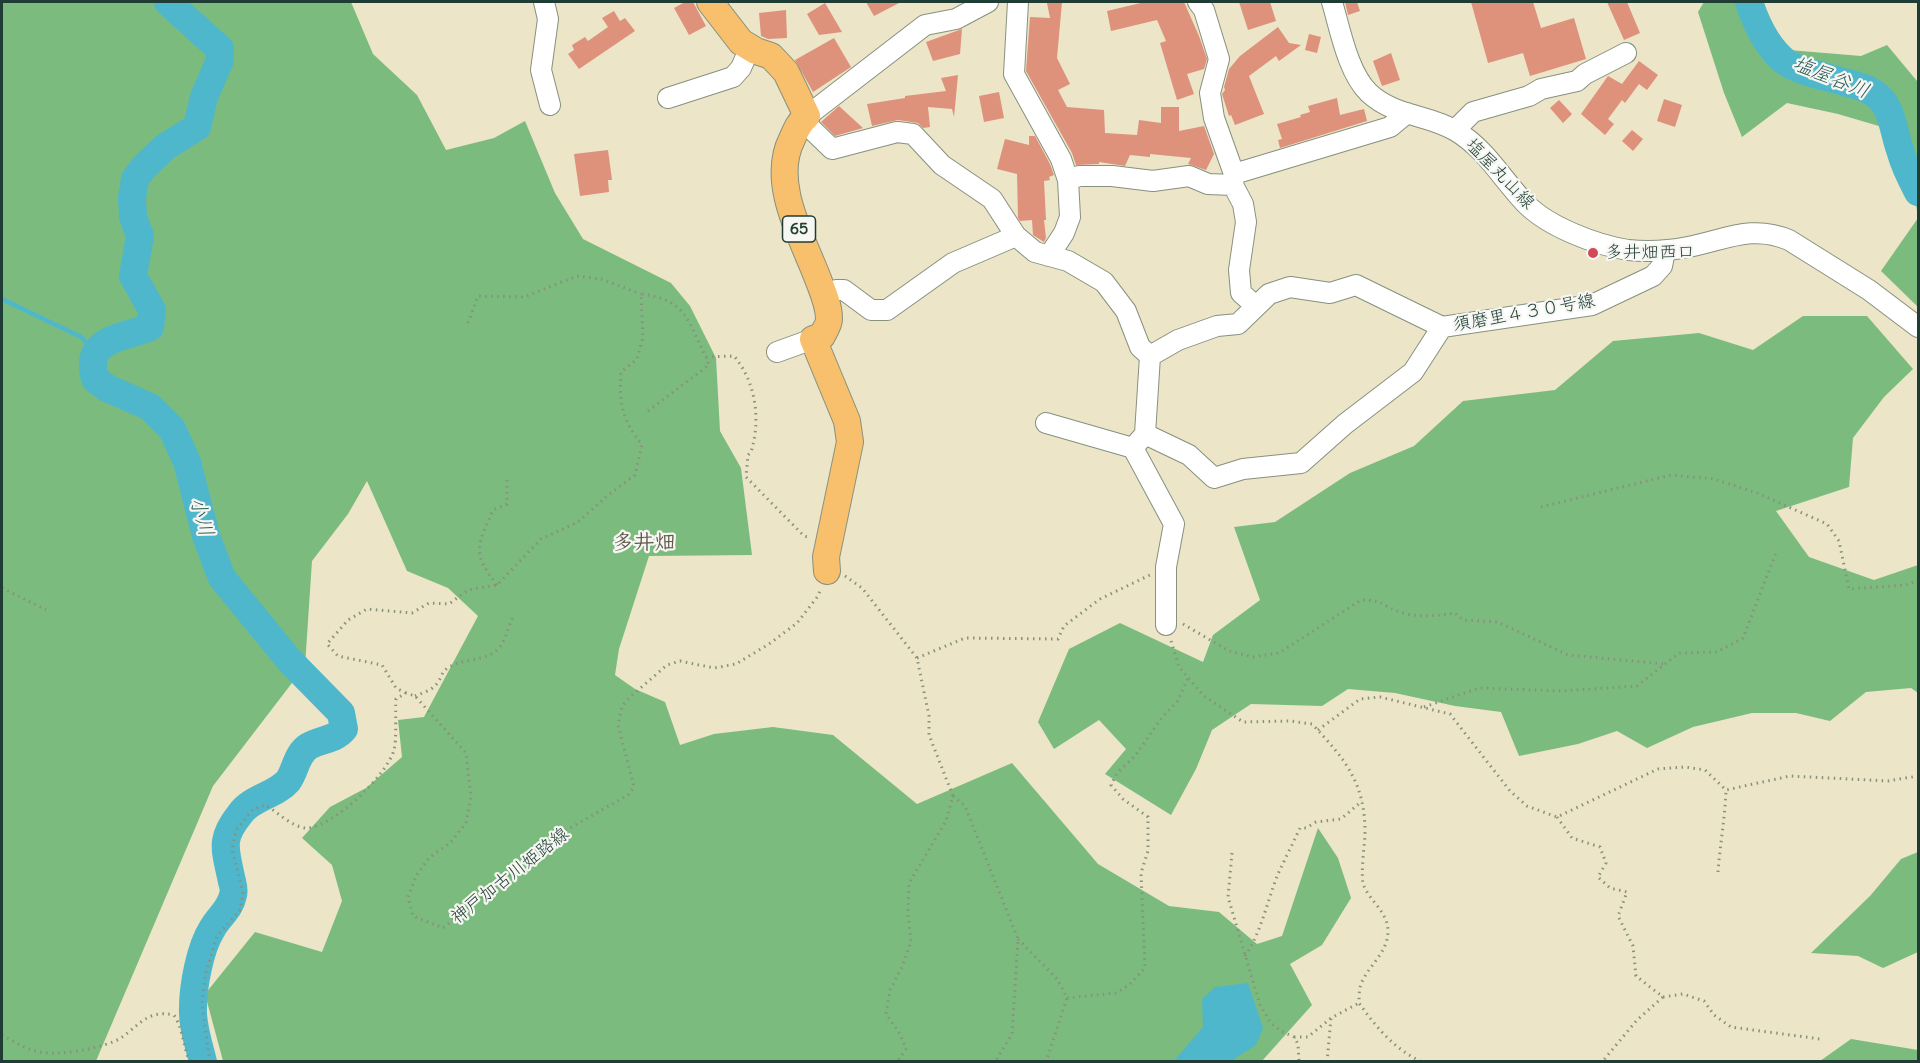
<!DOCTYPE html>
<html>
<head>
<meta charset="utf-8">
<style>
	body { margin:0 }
	#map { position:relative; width:1920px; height:1063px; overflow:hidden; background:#ece5c8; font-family:Delius,sans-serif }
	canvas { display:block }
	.frame { position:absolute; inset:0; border:3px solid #1f3d34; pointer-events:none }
</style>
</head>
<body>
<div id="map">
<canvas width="1920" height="1063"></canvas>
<div class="frame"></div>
</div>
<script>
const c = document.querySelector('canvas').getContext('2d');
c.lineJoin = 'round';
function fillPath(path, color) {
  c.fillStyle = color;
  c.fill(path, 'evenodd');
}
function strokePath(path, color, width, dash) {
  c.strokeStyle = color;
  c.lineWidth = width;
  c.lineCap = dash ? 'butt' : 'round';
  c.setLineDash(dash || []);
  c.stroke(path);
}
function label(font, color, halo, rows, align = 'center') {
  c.font = font + ' Delius,"Klee One",sans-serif';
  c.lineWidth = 4.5;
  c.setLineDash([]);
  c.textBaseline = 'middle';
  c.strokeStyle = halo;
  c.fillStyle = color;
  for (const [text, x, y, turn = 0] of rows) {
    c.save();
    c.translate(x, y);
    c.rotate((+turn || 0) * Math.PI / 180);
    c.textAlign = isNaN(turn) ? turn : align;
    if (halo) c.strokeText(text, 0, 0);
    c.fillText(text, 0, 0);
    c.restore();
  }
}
const forest = new Path2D(`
	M2 2H351L373 54 417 95 446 150 494 138 525 121 555 193 583 239 671 283 690 306 716 358 720 431 741 468 752 555 649 556 619 649 615 675 635 689 665 702 680 745 714 734 773 727 833 735 917 804 1012 763 1098 864 1169 906 1219 912 1257 944 1282 936 1318 828 1338 858 1351 898 1322 945 1290 964 1312 1005 1262 1061H223L205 994 255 932 322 952 342 901 332 865 302 838 330 807 366 788 402 757 398 720 424 717 478 616 448 588 407 571 367 481 348 514 312 561 305 666 213 786 96 1061 2 1062Z
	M1704 2H1741L1765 48 1861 56 1887 45 1917 81 1918 88V307L1881 271 1918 218 1906 134 1838 114 1787 103 1742 137 1724 93 1698 12Z
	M1803 316H1867L1913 369 1884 397 1853 438 1849 487 1776 511 1809 557 1874 580 1918 565V693L1911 688 1866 692 1830 721 1796 713H1752L1693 727 1647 748 1617 731 1578 744 1519 756 1501 712 1455 706 1395 693 1348 689 1322 706 1251 704 1212 730 1196 769 1171 815 1105 774 1126 749 1099 720 1054 749 1038 722 1069 649 1120 623 1203 662 1213 635 1260 600 1234 527 1275 522 1350 473 1414 446 1463 401 1555 390 1613 341 1699 333 1753 350Z
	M1918 852V952L1883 968 1858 956 1811 953 1870 896 1901 859Z
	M1851 1039 1918 1050V1061H1820Z`);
const water = new Path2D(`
	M1248 983 1263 1028 1256 1045 1231 1061H1174L1203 1027 1202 999 1215 987Z`);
const stream = new Path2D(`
	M2 299 81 337 95 351`);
const river = new Path2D(`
	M168 2 220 49V60L204 97 197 127 165 147 144 167 135 179 132 198 133 217 140 236 133 276 152 310 150 327C121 339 83 338 95 379L107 388 150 407 172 429 187 462 206 536 222 578 290 661 341 713 344 729C335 740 321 739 309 746 296 754 296 770 288 781 275 796 252 797 240 814 220 839 225 848 231 877 232 883 235 889 233 895 230 910 219 916 212 929 200 948 193 986 193 1008 192 1025 199 1045 203 1062
	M1749 2C1756 23 1768 49 1787 63 1801 72 1828 77 1844 82 1858 86 1870 88 1881 99 1893 112 1894 134 1900 150 1904 165 1911 179 1918 192`);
const building = new Path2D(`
	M685 2H693L706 26 689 35 674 8Z
	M866 2H901L874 16Z
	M1062 2 1057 58 1070 84 1058 90 1067 107 1104 110 1105 133 1137 135 1139 120 1161 123V107H1179V131L1204 126 1214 154 1206 170 1188 164 1191 158 1150 154V157L1130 155 1125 166 1099 162V164L1076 165 1072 153 1026 71 1030 17 1050 18 1047 3Z
	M1145 2H1184L1199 36 1207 59 1204 69 1187 74 1194 94 1177 100 1160 43 1166 41 1157 20 1111 31 1107 11Z
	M1239 2H1270L1276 21 1248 30Z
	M1345 2H1357L1360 11 1348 15Z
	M1471 2H1533L1541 28 1574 18 1586 59 1530 76 1523 53 1488 63Z
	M1607 2H1627L1640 33 1624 40Z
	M825 3 842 32 819 35 807 14Z
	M786 10 787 38 768 39 761 36 759 13Z
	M614 11 620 21 625 18 635 31 579 69 568 54 574 50 572 45 585 37 588 41 608 27 602 18Z
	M1278 27 1289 43 1301 45 1279 61 1276 56 1249 76 1264 114 1235 125 1231 115 1229 116 1222 94 1225 90 1224 87 1229 69 1240 56Z
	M962 29 960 54 933 61 926 42Z
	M1309 34 1321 37 1317 53 1305 50Z
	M834 38 851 67 813 92 795 60Z
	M1391 53 1400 80 1382 86 1373 61Z
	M1639 61 1658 75 1647 90 1639 84 1625 103 1622 100 1608 119 1614 124 1605 135 1581 114 1608 76 1622 84Z
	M958 75 954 117 952 109 928 107 930 127 923 128 918 123 898 120 872 126 867 104 905 98V96L946 91 941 78Z
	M999 92 1004 118 984 122 979 96Z
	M1337 98 1340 115 1364 109 1367 121 1280 148 1278 140 1282 139 1277 124 1301 117 1300 115 1310 112 1308 106Z
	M1664 99 1682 105 1675 127 1657 121Z
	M1559 100 1572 114 1563 123 1550 108Z
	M839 106 863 128 835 136 821 122Z
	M1632 130 1643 139 1633 151 1622 141Z
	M1029 136H1035L1050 164 1054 175 1049 177 1050 180 1044 181 1046 220H1044L1046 238 1044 242 1033 235 1032 220 1020 221 1018 218 1017 174 997 169 1005 139 1029 145Z
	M608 150 612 180H608L609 192 580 196 574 154Z`);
const path = new Path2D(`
	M468 323 478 296 524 297 577 276 601 279 641 294
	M648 411 709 365 706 357
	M1541 507 1671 475 1714 479 1757 493 1827 524 1839 541 1849 589 1906 585 1918 580
	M845 576 862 588 917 658 929 716V735L953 796 946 821 909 883 908 914 911 942 902 967 890 990 886 1014 900 1034 906 1049 897 1062
	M497 585C471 553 478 544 493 510L507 504V477
	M2 588 46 610
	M1183 624 1229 651 1253 657 1279 653 1361 600C1383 600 1379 604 1397 611 1415 618 1436 616 1455 613L1463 620 1498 622 1568 655 1665 664
	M1171 641 1179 667 1204 696 1243 722 1290 721 1312 724C1346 760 1366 784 1365 836 1364 847 1361 874 1363 883 1367 899 1388 911 1388 931 1388 953 1368 966 1361 984 1359 990 1359 997 1359 1003 1376 1027 1394 1049 1422 1062
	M917 658 965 638 1058 639 1064 626 1100 599 1150 575
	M406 693 396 688 382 665 338 656 327 644 348 620 367 609 412 613 429 603 449 604 468 590 497 585 541 539 578 522 607 496 635 475 642 445C622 419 619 405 621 372L637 359 643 338 641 294C687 300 687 320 706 357L734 356C756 382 761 420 751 452L748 455 746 477 804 536 811 538
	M415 696C423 693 433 690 438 682 441 678 442 673 445 670 460 657 487 663 500 647 506 639 508 627 513 617
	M1424 707 1479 688 1561 691 1637 686 1679 653 1717 652 1743 638 1777 550
	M1318 730 1360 699 1380 697 1450 714 1510 791 1527 806 1557 817 1658 769 1685 767 1705 770 1726 790 1790 776 1888 781 1918 776
	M953 796 965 806 1018 939 1012 1034 995 1062
	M1557 817 1572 838 1600 847 1606 863 1598 877 1610 888 1627 892 1618 916 1633 946 1636 976 1663 997 1637 1020 1602 1062
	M1232 853 1228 897 1260 1005 1271 1023 1281 1031 1294 1037 1298 1044 1299 1062
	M1718 872C1720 845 1725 818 1726 790
	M1018 939 1058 980 1067 998 1046 1062
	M1245 956C1262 931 1267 901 1278 874 1285 859 1293 843 1300 828H1306L1316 822 1341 819 1362 801
	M1663 997 1683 994 1704 1001 1714 1015 1731 1027 1820 1039
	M1067 998 1116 993 1129 985 1145 968 1141 873 1148 851V817L1123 799 1111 785 1117 773 1135 756 1163 716 1177 702 1188 678
	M2 1035C13 1041 27 1050 40 1052 60 1056 94 1049 113 1042 136 1032 144 1008 174 1015 183 1029 183 1045 189 1060L193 1062
	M1294 1037H1308L1331 1018 1359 1003
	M210 1062 202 1005 205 976 217 936 240 910 243 893 232 849 236 830 253 809 266 805C277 812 292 827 306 828 333 828 387 775 394 750 397 739 395 712 396 699L406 693 415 696 466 753 471 797 466 823 451 842 429 858 416 876 408 897 413 916 443 928 563 832 628 795 634 787 618 725 622 706 629 698 667 665 680 661 714 668 736 664 769 644 797 623 818 596 821 588
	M1327 1062 1331 1018`);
const minor = new Path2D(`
	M544 2 548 19 541 70 550 105
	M1018 2 1014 74 1061 159 1068 180 1070 217 1064 233 1049 256
	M1198 2 1204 10 1219 59 1210 93 1214 118 1234 174 1233 185 1243 204 1246 222 1239 270 1241 293 1256 306
	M1332 2C1340 29 1348 73 1369 93 1395 117 1428 114 1456 131 1486 149 1502 179 1526 204 1549 227 1596 245 1628 250 1648 252 1668 251 1688 247 1725 240 1752 224 1789 240L1869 290 1918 327
	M668 98 733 77 741 68 750 47
	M807 116 925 25 956 19 988 2
	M802 120 832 149 897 132 913 134 942 165 992 199 1016 236 1035 252 1068 261 1104 282 1126 311 1140 347 1150 356 1145 434 1133 448
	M1455 130 1473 112 1529 96 1541 89 1577 81 1585 74 1626 53
	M1234 174 1390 127 1407 113
	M1068 180 1079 176H1112L1153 181 1189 176 1208 184 1233 185
	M823 294 836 290H844L871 310H887L953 263 1016 236
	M777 352 813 339
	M1150 356 1178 340 1217 326 1238 324 1269 294 1290 287 1330 293 1356 285 1442 327
	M1046 423 1133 448
	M1145 434 1189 455 1214 478 1243 469 1301 463 1345 424 1413 372 1442 327 1592 305 1653 276 1662 266 1665 251
	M1133 448 1174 524 1166 567V625`);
const major = new Path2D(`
	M710 2 741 42 756 51 771 56 786 72 807 116C799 122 796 130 792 139 770 182 802 237 818 279 823 292 829 305 829 319 829 325 824 331 822 336L813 339 847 421 850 442 826 557 827 571`);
const markers = [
	[1593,253,6,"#d1495b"]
];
const shields = [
	[799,229,33]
];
const shieldNames = [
	["65",799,229]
];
const streetNames = [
	["塩屋丸山線",1500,174,46],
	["須磨里４３０号線",1524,313,-10],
	["神戸加古川姫路線",510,876,-38]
];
const poiNames = [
	["多井畑西口",1605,253]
];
const waterNames = [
	["塩屋谷川",1831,78,22],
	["小川",201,517,74]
];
const quarterNames = [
	["多井畑",644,543]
];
fillPath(forest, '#7bbc7e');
fillPath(water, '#4eb7cc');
strokePath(stream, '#4eb7cc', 4.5);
strokePath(river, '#4eb7cc', 28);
fillPath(building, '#de917b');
strokePath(minor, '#86917e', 22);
strokePath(major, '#86917e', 28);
strokePath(path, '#86917e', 3, [1.5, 4.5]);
strokePath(minor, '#fff', 20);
strokePath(major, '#f8bf6c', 26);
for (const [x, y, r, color] of markers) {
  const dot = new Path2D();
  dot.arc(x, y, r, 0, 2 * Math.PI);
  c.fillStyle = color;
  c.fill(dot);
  strokePath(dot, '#f6f6f2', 2);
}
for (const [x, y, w] of shields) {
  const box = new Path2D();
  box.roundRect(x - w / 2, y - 13, w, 26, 4.5);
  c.fillStyle = '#f6f6f2';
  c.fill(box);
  strokePath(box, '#1f3d34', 1.5);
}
label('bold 16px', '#1f3d34', null, shieldNames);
label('18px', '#1f3d34', '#f6f6f2', streetNames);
label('18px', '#1f3d34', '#f6f6f2', poiNames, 'left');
label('italic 20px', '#2b5c5a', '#f6f6f2', waterNames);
label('bold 21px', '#625a4d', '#f6f6f2', quarterNames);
</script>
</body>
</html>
